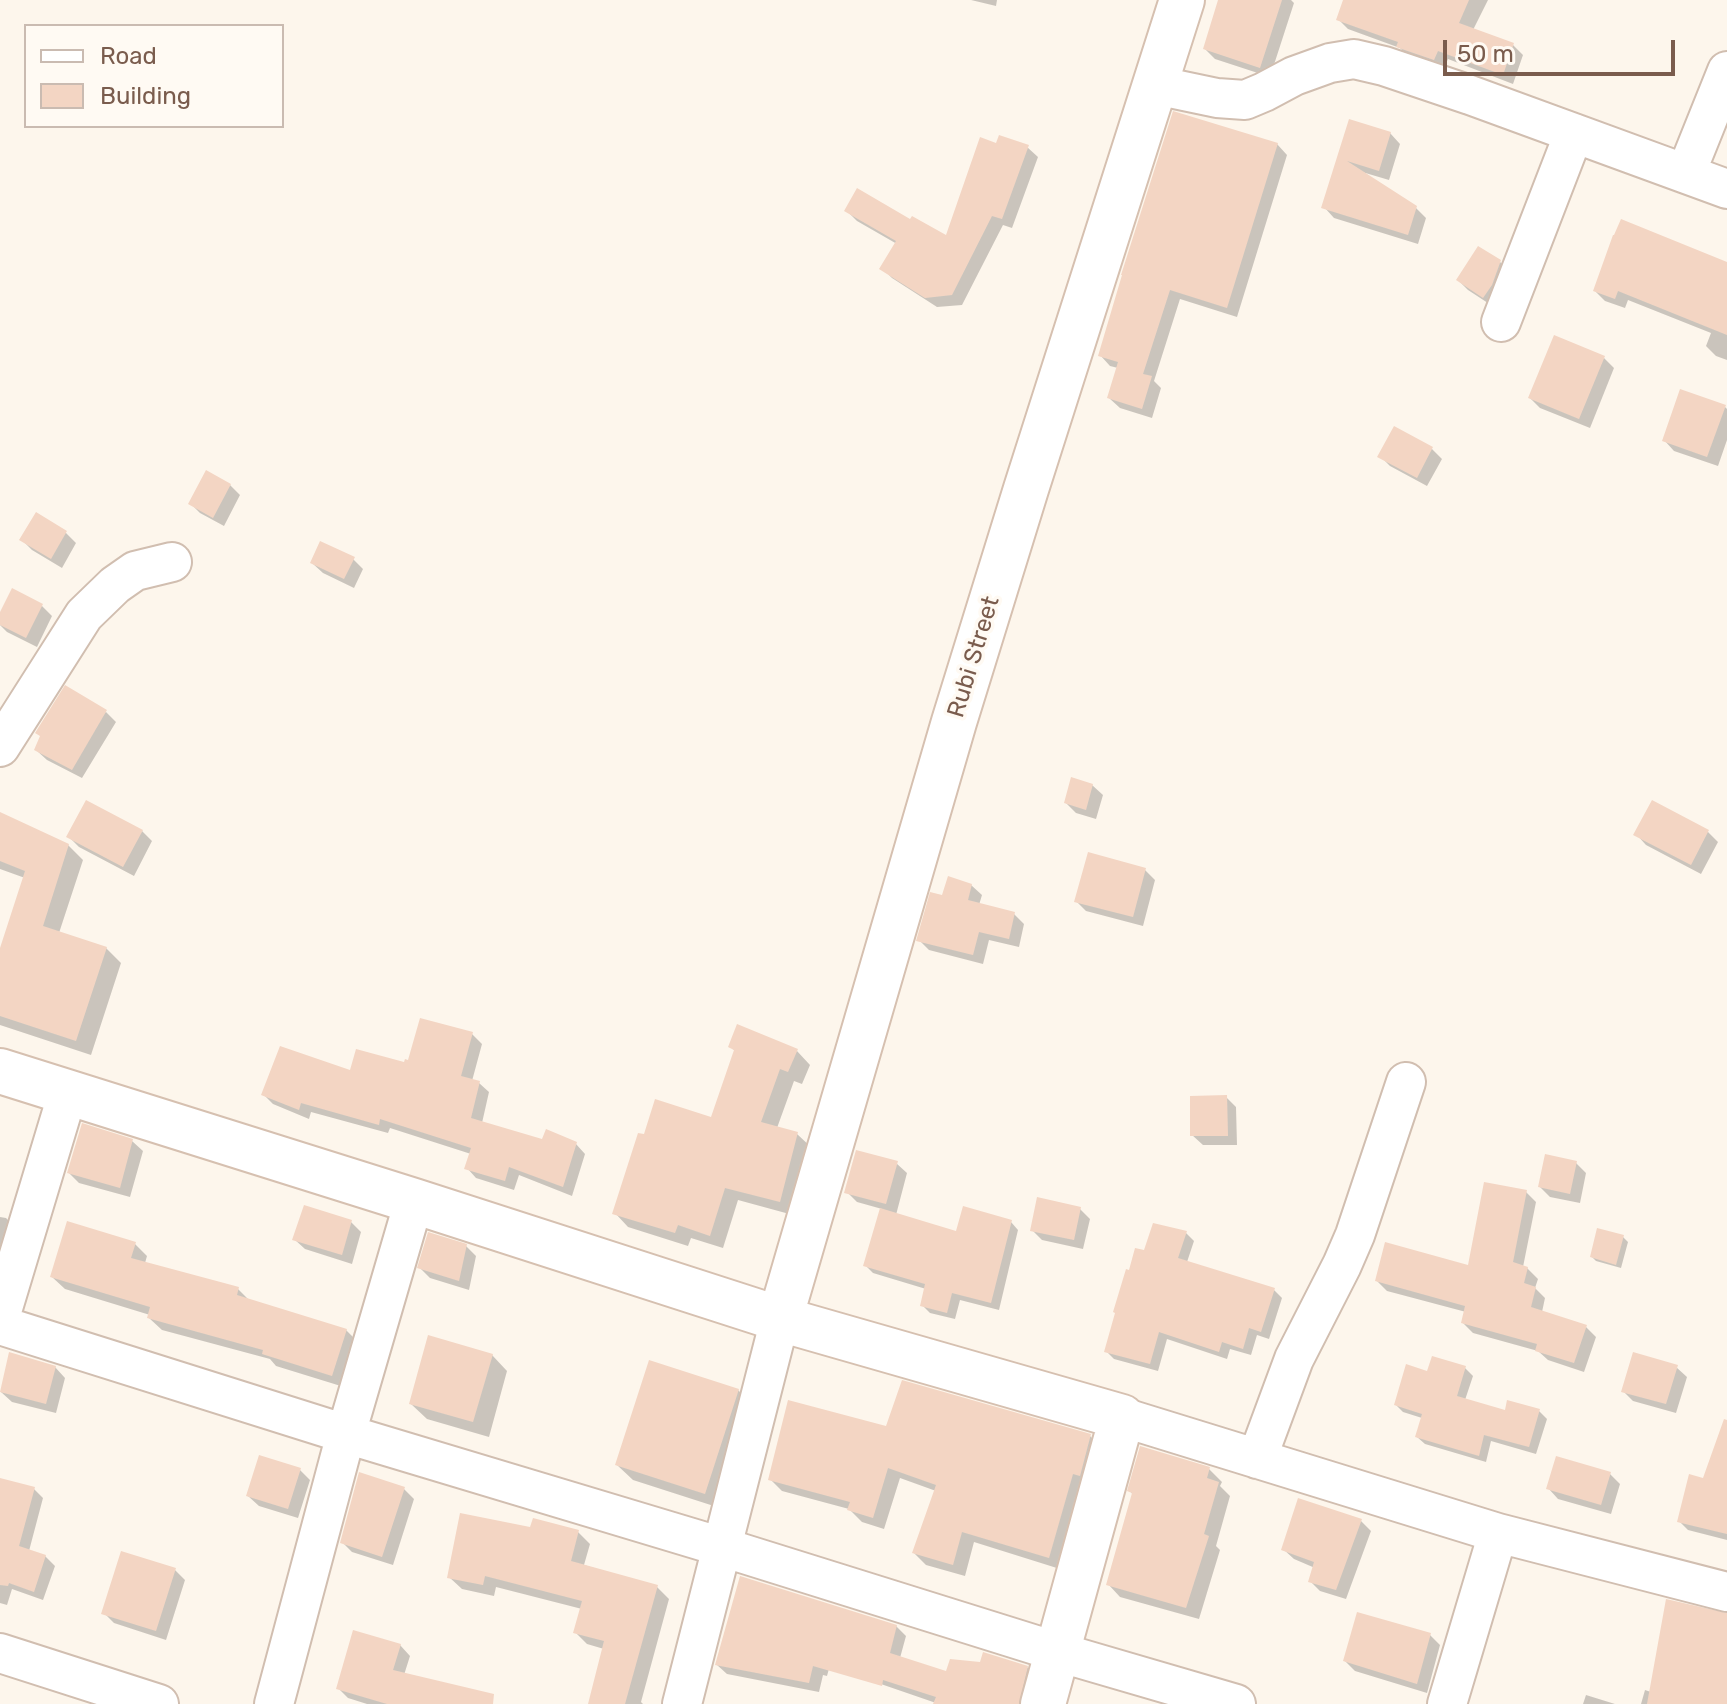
<!DOCTYPE html>
<html>
<head>
<meta charset="utf-8">
<style>
	body { margin:0 }
	#map { position:relative; width:1727px; height:1704px; overflow:hidden; background:#fdf6ec; font-family:Rubik,sans-serif }
	canvas { display:block }
	.legend { position:absolute; left:24px; top:24px; width:260px; height:104px; box-sizing:border-box; background:#fffaf3; border:2px solid #cabbb1; margin:0; padding:10px 14px; list-style:none; font-size:24px; color:#7a5c4d }
	.legend li { display:flex; align-items:center; gap:16px; height:40px }
	.legend b { width:40px; border:2px solid #cabbb1 }
	.scale { position:absolute; left:1443px; top:40px; width:232px; height:36px; box-sizing:border-box; border:4px solid #7a5c4d; border-top:0; padding-left:10px; font-size:24px; line-height:28px; white-space:nowrap; color:#7a5c4d; -webkit-text-stroke:6px #fffaf3; paint-order:stroke }
</style>
</head>
<body>
<div id="map">
<canvas width="1727" height="1704"></canvas>
<ul class="legend">
<li><b style="height:10px;background:#fff"></b>Road</li>
<li><b style="height:22px;background:#f3d5c3"></b>Building</li>
</ul>
<div class="scale">50 m</div>
</div>
<script>
const c = document.querySelector('canvas').getContext('2d');
c.lineJoin = 'round';
function fillPath(path, color) {
  c.fillStyle = color;
  c.fill(path, 'evenodd');
}
function strokePath(path, color, width, dash) {
  c.strokeStyle = color;
  c.lineWidth = width;
  c.lineCap = dash ? 'butt' : 'round';
  c.setLineDash(dash || []);
  c.stroke(path);
}
function label(font, color, halo, rows, align = 'center') {
  c.font = font + ' Rubik,sans-serif';
  c.lineWidth = 7;
  c.setLineDash([]);
  c.textBaseline = 'middle';
  c.strokeStyle = halo;
  c.fillStyle = color;
  for (const [text, x, y, turn = 0] of rows) {
    c.save();
    c.translate(x, y);
    c.rotate((+turn || 0) * Math.PI / 180);
    c.textAlign = isNaN(turn) ? turn : align;
    if (halo) c.strokeText(text, 0, 0);
    c.fillText(text, 0, 0);
    c.restore();
  }
}
const shadow = new Path2D(`
	M971 0H997L996 6Z
	M1221 0H1291L1294 3 1270 77 1215 59 1205 49Z
	M1345 0H1488L1473 30 1513 45 1523 55 1513 84 1448 59 1444 68 1408 56 1400 48 1348 29 1338 19Z
	M1350 121 1390 133 1400 144 1389 180 1362 172 1416 208 1426 218 1418 244 1334 218 1324 207Z
	M1277 144 1287 155 1237 317 1180 299 1154 381 1161 388 1152 418 1120 408 1109 398 1118 368 1110 366 1100 355Z
	M997 146 1027 147 1038 157 1012 228 1003 225 962 305 937 307 892 278 882 268 897 244 857 221 847 211 911 222 947 238Z
	M1500 262 1510 272 1494 307 1468 290 1458 280Z
	M1727 264V360L1716 356 1706 346 1711 333 1628 300 1625 308 1605 301 1595 291Z
	M1604 358 1614 368 1590 428 1540 408 1530 398Z
	M1725 407 1727 409V440L1718 466 1674 451 1664 440Z
	M1395 428 1432 449 1442 459 1427 486 1390 466 1380 456Z
	M230 485 240 495 224 526 200 513 190 503Z
	M36 515 66 533 76 543 62 568 32 550 22 540Z
	M353 559 363 569 354 588 323 573 312 563Z
	M42 606 52 616 37 647 7 632 0 625V616Z
	M106 712 116 722 82 778 47 760 36 750Z
	M1092 785 1103 795 1096 819 1076 813 1066 803Z
	M0 814 68 845 83 860 59 933 106 948 121 963 91 1055 0 1025V954L25 878 0 869Z
	M142 831 152 841 134 876 79 847 69 837Z
	M1708 832 1718 842 1701 874 1646 845 1636 834Z
	M1145 870 1155 880 1143 926 1086 911 1076 901Z
	M971 885 982 895 979 905 1014 914 1024 924 1019 947 989 940 983 964 929 950 919 940 944 897Z
	M472 1034 482 1044 472 1081 479 1083 489 1092 482 1123 543 1142 576 1144 585 1154 572 1196 519 1175 514 1190 476 1178 467 1168 471 1154 390 1128 388 1133 311 1112 309 1119 273 1104 264 1095 351 1072 405 1065Z
	M730 1046 797 1051 810 1065 802 1084 794 1081 777 1128 797 1134 811 1147 793 1215 738 1200 723 1248 691 1238 688 1246 628 1227 615 1213 712 1119 736 1052Z
	M1226 1097 1236 1107 1237 1145H1203L1192 1135Z
	M132 1141 143 1151 130 1197 79 1183 69 1173Z
	M896 1163 907 1173 896 1215 957 1233 1011 1222 1018 1230 999 1310 960 1300 955 1319 930 1313 922 1305 926 1289 873 1273 865 1265 882 1209 857 1202 847 1192Z
	M1576 1163 1586 1173 1580 1203 1550 1197 1540 1187Z
	M1526 1192 1536 1202 1523 1267 1527 1268 1538 1279 1535 1288 1545 1298 1542 1312 1586 1327 1596 1337 1584 1372 1548 1360 1538 1351 1473 1333 1463 1323 1466 1312 1387 1291 1377 1281 1469 1267Z
	M1080 1209 1090 1219 1083 1249 1042 1240 1032 1230Z
	M0 1217 6 1218 17 1229 0 1274Z
	M351 1222 361 1232 352 1264 305 1249 294 1239Z
	M1186 1233 1194 1241 1187 1262 1274 1290 1282 1298 1269 1339 1257 1335 1251 1355 1230 1349 1227 1359 1167 1339 1158 1371 1114 1359 1106 1351 1146 1253Z
	M1623 1237 1628 1242 1621 1268 1596 1261 1592 1257Z
	M135 1244 147 1256 145 1263 238 1289 250 1301 346 1330 358 1342 344 1387 276 1366 270 1359 162 1330 149 1318 150 1315 65 1289 52 1277Z
	M466 1246 476 1256 469 1290 430 1278 420 1268Z
	M492 1355 507 1371 489 1437 427 1419 411 1404Z
	M55 1367 65 1378 56 1413 12 1402 1 1392Z
	M1676 1367 1687 1377 1676 1413 1633 1401 1623 1391Z
	M1465 1368 1473 1376 1465 1400 1506 1412 1539 1411 1547 1419 1536 1454 1491 1441 1486 1462 1425 1444 1417 1437 1422 1418 1403 1412 1396 1405Z
	M738 1390 753 1406 720 1508 633 1480 617 1465Z
	M887 1428 1090 1436 1102 1448 1060 1569 974 1542 965 1576 926 1565 914 1553 936 1491 900 1478 884 1529 862 1522 849 1509 782 1491 770 1479Z
	M1727 1449V1540L1688 1530 1679 1521 1704 1480Z
	M1209 1469 1222 1482 1220 1486 1230 1496 1216 1546 1220 1550 1199 1619 1120 1597 1108 1584 1133 1495 1130 1491Z
	M300 1470 310 1480 298 1518 259 1506 248 1496Z
	M1610 1474 1620 1484 1611 1514 1558 1499 1548 1488Z
	M0 1480 34 1489 43 1498 29 1551 45 1556 55 1566 43 1600 12 1589 7 1605 0 1603Z
	M404 1489 414 1499 393 1565 352 1552 342 1542Z
	M1361 1521 1371 1531 1346 1599 1320 1591 1310 1581 1315 1568 1294 1559 1283 1549Z
	M532 1530 578 1532 590 1544 584 1565 657 1587 669 1599 641 1702 643 1704H590L604 1649 587 1644 575 1632 582 1609 496 1587 494 1596 462 1589 449 1577Z
	M175 1570 185 1580 166 1640 114 1623 104 1613Z
	M1727 1615V1704H1641L1645 1690 1651 1692Z
	M896 1626 906 1636 900 1658 947 1673 1027 1667 1036 1677 1029 1704H936V1703L875 1682 833 1654 827 1676 823 1675 819 1692 727 1674 717 1665Z
	M1430 1635 1440 1645 1427 1693 1355 1671 1345 1661Z
	M400 1645 410 1656 404 1675 480 1704H367L348 1698 338 1688Z
	M1586 1695 1615 1704H1583Z`);
const building = new Path2D(`
	M1218 0H1282L1260 68 1203 49Z
	M1343 0H1469L1459 23 1514 43 1503 75 1438 51 1434 60 1396 47 1398 42 1336 20Z
	M1173 111 1278 143 1227 308 1170 290 1143 374 1152 376 1142 409 1107 398 1118 362 1098 356 1122 275H1121Z
	M1349 119 1391 132 1379 171 1347 161 1417 206 1408 235 1321 208Z
	M999 135 1029 145 1002 219 992 216 952 295 925 298 879 269 896 241 844 211 857 188 910 219 912 216 946 235 980 137 996 143Z
	M1621 219 1727 262V335L1618 291 1615 299 1593 291 1613 235H1614Z
	M1478 246 1501 260 1492 285 1483 298 1456 280Z
	M1554 335 1605 356 1579 419 1528 398Z
	M1680 389 1726 405 1707 457 1662 441Z
	M1394 426 1433 447 1417 478 1377 457Z
	M206 470 231 484 213 518 188 504Z
	M36 512 67 531 51 559 19 540Z
	M320 541 355 557 344 579 310 563Z
	M12 588 43 604 26 638 0 625V612Z
	M65 685 107 710 72 770 34 750 40 736 35 733Z
	M1071 777 1093 784 1086 810 1064 803Z
	M86 800 143 830 123 867 66 837Z
	M1652 800 1709 830 1691 865 1633 835Z
	M0 812 69 844 43 926 107 947 76 1041 0 1016V948L25 871 0 861Z
	M1088 852 1146 868 1133 917 1074 902Z
	M948 876 972 884 968 900 1015 912 1009 939 979 932 973 955 916 941 930 892 942 895Z
	M420 1018 473 1032 461 1076 480 1081 471 1118 542 1139 546 1129 577 1142 563 1187 509 1167 505 1181 464 1169 471 1148 380 1119 379 1125 301 1103 299 1110 261 1095 280 1046 350 1070 356 1049 404 1062 405 1059 408 1060Z
	M737 1024 798 1049 788 1072 780 1069 761 1122 798 1132 780 1202 725 1188 710 1236 678 1225 675 1233 612 1214 638 1133 644 1134 655 1099 711 1117 734 1050 728 1047Z
	M1227 1095 1228 1136H1190V1096Z
	M82 1123 133 1139 120 1188 67 1173Z
	M856 1150 898 1161 886 1204 844 1193Z
	M1545 1154 1577 1161 1570 1194 1538 1187Z
	M1484 1182 1527 1190 1513 1262 1528 1267 1524 1283 1536 1287 1531 1307 1587 1325 1574 1363 1535 1351 1537 1344 1461 1323 1465 1306 1375 1281 1385 1242 1468 1265Z
	M1037 1197 1081 1207 1074 1240 1030 1231Z
	M304 1205 352 1220 342 1255 292 1240Z
	M963 1206 1012 1220 991 1303 952 1293 947 1313 920 1306 925 1284 863 1266 880 1208 956 1231Z
	M67 1221 136 1242 131 1258 239 1287 237 1295 347 1329 332 1376 262 1354 263 1350 147 1318 150 1307 50 1277Z
	M1153 1223 1187 1231 1178 1258 1275 1288 1261 1332 1249 1328 1243 1349 1222 1342 1219 1352 1159 1332 1150 1364 1104 1352 1115 1313 1113 1312 1126 1269 1129 1270 1135 1248 1144 1250Z
	M1597 1228 1624 1235 1616 1265 1590 1257Z
	M428 1232 467 1244 459 1281 417 1268Z
	M428 1335 493 1354 473 1422 409 1404Z
	M9 1352 56 1366 46 1404 0 1392Z
	M1633 1352 1678 1365 1666 1404 1621 1392Z
	M1432 1356 1466 1366 1457 1396 1505 1410 1507 1400 1540 1409 1529 1447 1484 1435 1479 1456 1415 1437 1422 1414 1394 1405 1406 1364 1427 1371Z
	M649 1360 739 1389 705 1494 615 1465Z
	M902 1380 1091 1434 1080 1476 1073 1474 1049 1558 962 1532 953 1565 912 1553 936 1485 888 1468 873 1518 847 1510 850 1502 768 1480 788 1400 886 1426Z
	M1724 1419 1727 1420V1534L1677 1522 1689 1474 1703 1478Z
	M1140 1446 1210 1467 1207 1478 1219 1482 1204 1534 1209 1536 1186 1608 1106 1585 1132 1493 1127 1491Z
	M259 1455 301 1468 288 1509 246 1496Z
	M1556 1456 1611 1472 1601 1505 1546 1489Z
	M359 1472 405 1487 382 1557 340 1543Z
	M0 1478 35 1487 19 1546 46 1555 34 1592 9 1583 8 1586 0 1585Z
	M1298 1498 1362 1519 1336 1590 1308 1582 1314 1562 1281 1550Z
	M460 1513 530 1527 533 1518 579 1530 571 1561 658 1585 625 1704H588L604 1641 573 1633 582 1601 485 1576 483 1585 447 1578Z
	M121 1551 176 1568 156 1631 101 1614Z
	M740 1576 897 1625 890 1653 946 1671 950 1659 980 1662 983 1652 1028 1666 1019 1704H933L936 1697 883 1680 882 1686 813 1666 809 1683 715 1665Z
	M1666 1599 1727 1613V1704H1647Z
	M1357 1612 1431 1633 1417 1684 1343 1661Z
	M353 1630 401 1644 393 1670 494 1694 493 1704H387L336 1689Z`);
const street = new Path2D(`
	M1155 85 1217 98 1245 100 1264 92 1294 76 1330 63 1354 59 1384 66 1470 95 1727 189
	M1686 173 1727 71
	M1501 322 1574 133
	M0 747 84 615 115 585 135 571 172 562
	M0 1318 68 1092
	M0 1325 346 1434 722 1547 1058 1652 1236 1704
	M1122 1417 1498 1533 1727 1592
	M1257 1459 1294 1359 1342 1265 1355 1235 1406 1082
	M0 1653 159 1704
	M274 1704 346 1434 414 1201
	M682 1704 780 1319
	M1447 1704 1498 1533`);
const secondary = new Path2D(`
	M0 1071 414 1201 780 1319 1122 1417 1043 1704
	M780 1319 954 722 1026 489 1182 0`);
const streetNames = [
	["Rubi Street",974,657,-73]
];
fillPath(shadow, '#0003');
fillPath(building, '#f3d5c3');
strokePath(street, '#d1beb0', 42);
strokePath(secondary, '#d6c0b0', 48);
strokePath(street, '#fff', 38);
strokePath(secondary, '#fff', 44);
label('24px', '#7a5c4d', '#fffaf3', streetNames);
</script>
</body>
</html>
